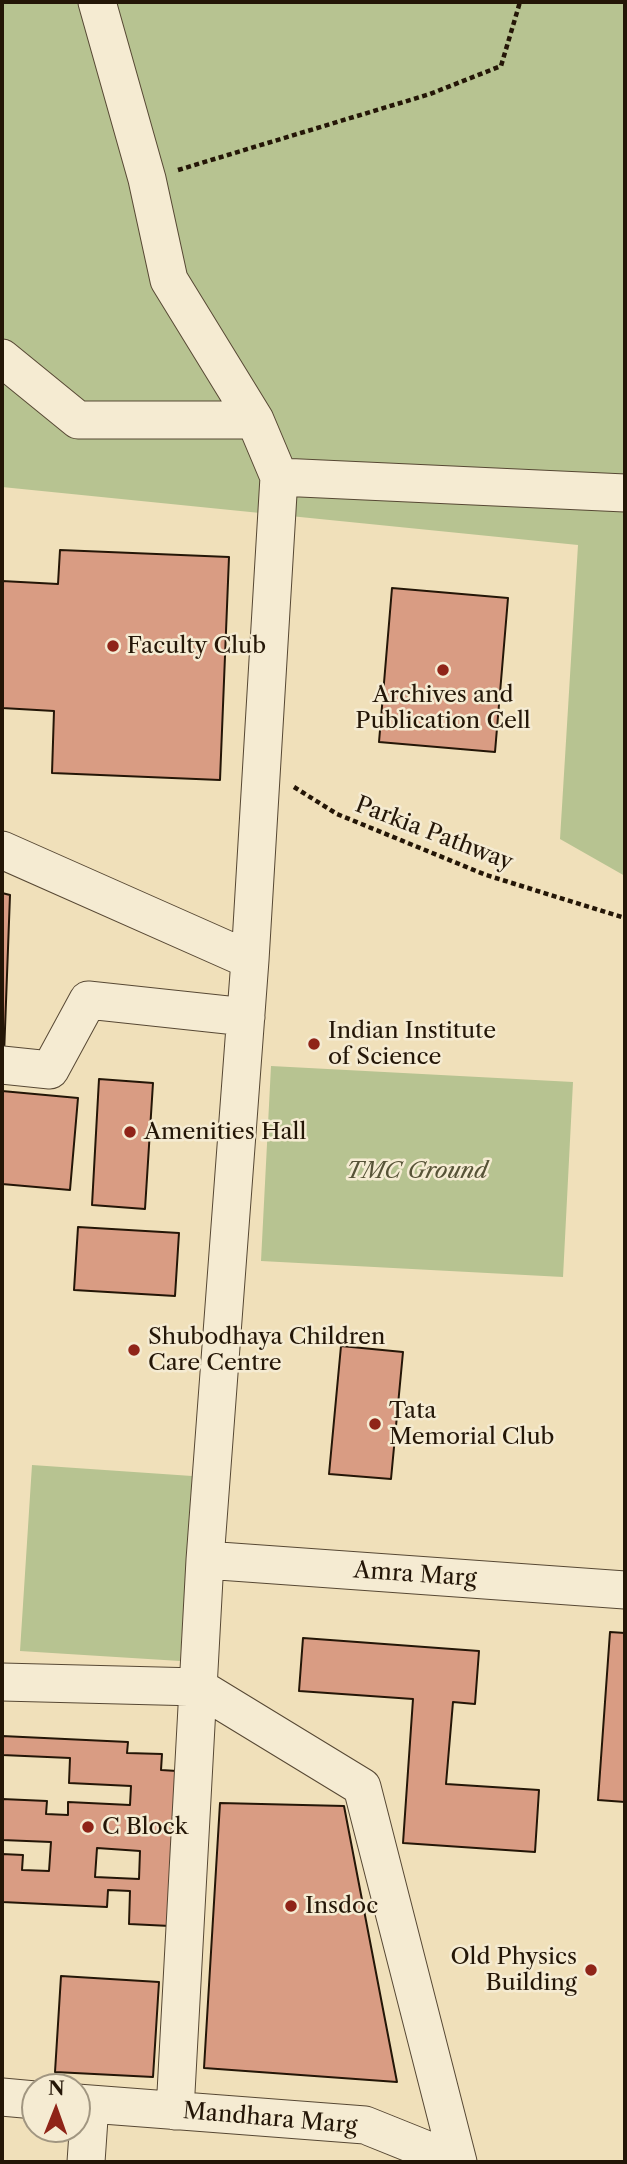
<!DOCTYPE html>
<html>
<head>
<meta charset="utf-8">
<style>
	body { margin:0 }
	#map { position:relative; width:627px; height:2164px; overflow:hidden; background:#f0e0ba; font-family:"Libre Caslon Text",serif }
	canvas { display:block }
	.frame { position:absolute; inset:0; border:4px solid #241607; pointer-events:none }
	.north { position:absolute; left:21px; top:2073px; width:70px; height:70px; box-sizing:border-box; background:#f5ebd2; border:2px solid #a19681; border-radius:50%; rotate:1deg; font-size:19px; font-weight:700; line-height:28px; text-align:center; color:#241607 }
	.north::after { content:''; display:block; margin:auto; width:24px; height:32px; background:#8f2418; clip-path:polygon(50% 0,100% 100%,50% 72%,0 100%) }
</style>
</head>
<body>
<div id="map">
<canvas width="627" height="2164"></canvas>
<div class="frame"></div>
<div class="north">N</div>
</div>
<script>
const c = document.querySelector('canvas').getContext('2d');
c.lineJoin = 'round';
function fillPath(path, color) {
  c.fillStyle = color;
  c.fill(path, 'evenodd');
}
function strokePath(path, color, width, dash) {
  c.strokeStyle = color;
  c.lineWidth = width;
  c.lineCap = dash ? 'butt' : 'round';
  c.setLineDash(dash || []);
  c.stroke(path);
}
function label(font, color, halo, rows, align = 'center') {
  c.font = font + ' "Libre Caslon Text",serif';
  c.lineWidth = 5;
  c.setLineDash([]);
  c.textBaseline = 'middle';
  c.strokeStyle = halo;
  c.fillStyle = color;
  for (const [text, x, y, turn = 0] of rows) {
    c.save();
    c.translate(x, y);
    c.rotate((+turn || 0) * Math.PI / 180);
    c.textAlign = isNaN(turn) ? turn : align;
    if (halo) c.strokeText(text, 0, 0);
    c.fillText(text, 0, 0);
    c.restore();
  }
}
const green = new Path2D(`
	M2 2H625V876L560 839 578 545 2 487Z
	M271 1066 573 1082 563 1277 261 1261Z
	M32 1465 192 1476 180 1661 20 1651Z`);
const building = new Path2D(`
	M60 550 229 557 220 780 52 773 54 711 2 708V581L58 584Z
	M392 588 508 598 495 752 379 742Z
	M2 893 10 895 4 1055H2Z
	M99 1079 153 1083 145 1209 92 1205Z
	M2 1091 78 1098 70 1190 2 1184Z
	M78 1227 179 1233 175 1296 74 1290Z
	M341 1346 403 1352 391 1479 329 1474Z
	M610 1632 625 1633V1802L598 1800Z
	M303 1638 479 1651 475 1704 453 1702 446 1784 539 1790 535 1852 403 1843 413 1699 299 1691Z
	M2 1736 128 1742 127 1753 162 1754 161 1770 177 1771 170 1926 129 1924 130 1891 108 1890 107 1907 2 1902V1854L23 1855 22 1870 49 1871 51 1842 2 1840V1799L47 1801 46 1814 68 1815V1802L130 1805 131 1786 69 1783 70 1758 2 1755ZM97 1848 140 1851 139 1879 95 1877Z
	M220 1803 344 1806 397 2082 204 2068Z
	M61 1976 159 1982 153 2077 55 2072Z`);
const path = new Path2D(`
	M178 170 430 94 501 66 520 2
	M294 787 337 814 486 875 625 918`);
const minor = new Path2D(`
	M97 2 147 179 169 280 255 420 279 477 250 960 205 1560 175 2111
	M2 358 78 420H255
	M279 477 625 493
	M2 850 250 960
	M2 1065 50 1070 88 1000 246 1017
	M205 1560 625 1590
	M2 1682 198 1687 362 1787 458 2162
	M2 2097 35 2100
	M77 2103 365 2125 457 2162
	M86 2162 90 2104`);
const markers = [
	[113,646,7,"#8f2418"],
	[443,670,7,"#8f2418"],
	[314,1044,7,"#8f2418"],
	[130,1132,7,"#8f2418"],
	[134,1350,7,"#8f2418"],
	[375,1424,7,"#8f2418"],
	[88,1827,7,"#8f2418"],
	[291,1906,7,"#8f2418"],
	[591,1970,7,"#8f2418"]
];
const poiNames = [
	["Faculty Club",127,646],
	["Archives and",443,695,"center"],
	["Publication Cell",443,721,"center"],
	["Indian Institute",328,1031],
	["of Science",328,1057],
	["Amenities Hall",144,1132],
	["Shubodhaya Children",148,1337],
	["Care Centre",148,1363],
	["Tata",389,1411],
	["Memorial Club",389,1437],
	["C Block",102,1827],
	["Insdoc",305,1906],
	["Old Physics",577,1957,"right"],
	["Building",577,1983,"right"]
];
const streetNames = [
	["Parkia Pathway",434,834,21],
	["Amra Marg",415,1575,4],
	["Mandhara Marg",270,2119,5]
];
const parkNames = [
	["TMC Ground",417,1171]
];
fillPath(green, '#b7c391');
fillPath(building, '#d99c83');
strokePath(building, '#241607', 2);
strokePath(minor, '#574834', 39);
strokePath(path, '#241607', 4.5, [5, 3.5]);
strokePath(minor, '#f5ebd2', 37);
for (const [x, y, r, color] of markers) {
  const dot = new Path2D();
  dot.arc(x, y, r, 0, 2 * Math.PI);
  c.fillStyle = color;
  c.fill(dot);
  strokePath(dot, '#f5ebd2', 2.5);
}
label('23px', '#241607', '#f5ebd2', poiNames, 'left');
label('23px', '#241607', '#f5ebd2', streetNames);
label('italic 23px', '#575337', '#f5ebd2', parkNames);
</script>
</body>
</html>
